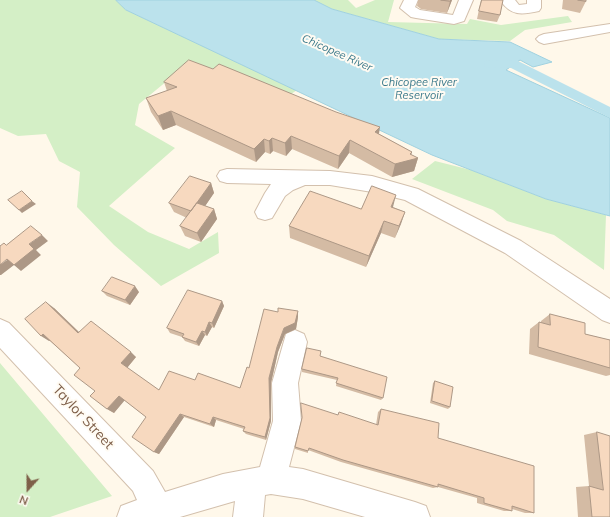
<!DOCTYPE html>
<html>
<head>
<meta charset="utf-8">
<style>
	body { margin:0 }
	#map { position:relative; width:610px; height:517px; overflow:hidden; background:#fff8ea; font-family:Mulish,sans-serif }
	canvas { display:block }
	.north { position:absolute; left:8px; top:469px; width:40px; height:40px; -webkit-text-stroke:3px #fffbf3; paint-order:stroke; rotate:201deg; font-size:11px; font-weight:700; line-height:16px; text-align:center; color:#7e5f49 }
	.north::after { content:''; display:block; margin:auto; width:14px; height:18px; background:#7e5f49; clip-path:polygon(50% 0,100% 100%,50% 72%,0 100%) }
</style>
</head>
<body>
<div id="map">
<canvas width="610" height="517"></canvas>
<div class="north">N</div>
</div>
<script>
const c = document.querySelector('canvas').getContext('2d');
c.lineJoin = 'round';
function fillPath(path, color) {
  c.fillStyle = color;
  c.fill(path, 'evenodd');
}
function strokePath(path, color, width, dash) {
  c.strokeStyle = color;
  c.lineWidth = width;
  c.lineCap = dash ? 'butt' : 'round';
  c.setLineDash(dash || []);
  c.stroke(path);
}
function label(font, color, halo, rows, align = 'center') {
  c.font = font + ' Mulish,sans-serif';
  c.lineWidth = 4;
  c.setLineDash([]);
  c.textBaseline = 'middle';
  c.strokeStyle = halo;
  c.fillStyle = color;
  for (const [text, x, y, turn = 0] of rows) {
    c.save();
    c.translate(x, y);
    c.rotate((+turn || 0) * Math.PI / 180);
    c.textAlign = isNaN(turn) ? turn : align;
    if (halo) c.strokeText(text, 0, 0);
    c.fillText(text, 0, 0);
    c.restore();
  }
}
const green = new Path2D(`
	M0 0H116L126 10 297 90 284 99 184 67 139 104 135 125 175 148 109 206 148 232 189 249 218 232 219 253 161 286 114 245 77 207 80 172 59 161 46 134 18 136 0 128Z
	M314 0H348L356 8 375 0H394L388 22 467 24 470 19 501 25 568 16 572 22 525 30 510 41 439 39 332 9Z
	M435 161 471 170 546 199 606 215 604 270 554 235 507 221 493 210 412 179Z
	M0 363 112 496 50 517H0Z`);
const water = new Path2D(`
	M116 0H314L332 9 439 39 510 42 552 62 533 67 520 60 506 70 610 118V216L546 199 432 155 126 10Z`);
const canal = new Path2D(`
	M490 60 518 61 610 107V118L511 68 485 67 484 64 485 61Z`);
const minor = new Path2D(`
	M404 0H418L415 7 420 10 453 15 459 0H473L464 21 454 24 416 18 411 17 400 8Z
	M500 0H515L519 5 527 4V0H541V8L539 11C521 15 511 16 500 0Z
	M610 24V32L544 44 539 42 536 39 539 36 544 34Z
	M227 169 330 171 372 176 418 189 521 241 610 299V323L602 320 505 253 405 200 372 192 330 185H305L293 190 285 196 272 218 265 220 258 218 255 212 265 193 271 184 227 183 220 181 217 176 220 171Z
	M0 319 9 323 153 471 165 492 223 474 260 467 273 421 272 383 286 334 295 330 304 334 307 342 298 383 301 421 289 467 303 469 415 502 426 506 430 517H365L303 499 271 494 265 495 263 517H233L235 501 180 517H117L121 506 137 500 133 491 0 348Z`);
const wall = new Path2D(`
	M418 0H452L447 13 421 9 417 6Z
	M481 0H503L500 15 497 22 477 19Z
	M560 0H586V1L580 13 562 9 563 0Z
	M164 82 379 134 412 152 411 155 418 158 414 171 392 177 349 153 338 169 292 149 286 156 273 151 270 154 265 152 256 162 176 125 163 130 151 112 146 98 167 91Z
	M211 183 214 193 205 206 214 209 217 219 201 242 185 236 180 226 187 218 174 212 169 203Z
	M393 207 405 212 395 238 381 233 366 267 290 238 289 226 361 209Z
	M102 291 139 292 130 305 107 296Z
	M222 301 224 306 214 328 212 327 207 336 205 335 199 346 185 341 182 337 170 333 167 328Z
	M54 308 79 332 136 357 127 368 159 390 195 380 240 388 249 368 298 317 296 329 285 334 278 352 271 383V421L266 440 246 434 243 431 244 429 216 420 214 427 184 417 159 454 154 452 146 417 124 400 114 413 107 409 80 368 50 341H49Z
	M550 314 585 334 610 340V375L606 376 529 354 530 329 539 322H541V321Z
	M320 356 383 398 381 400 336 386 337 380 302 372V369Z
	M435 381 450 407 448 409 430 403 433 383Z
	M381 409 438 438 534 513H525L512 509V511H504L477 503V498L438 487 433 488 341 462 308 450V453L295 449V447L338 415 376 425 378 412Z
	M597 432 610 517H578L576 487 589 486 584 435Z`);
const shadedWall = new Path2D(`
	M451 0H452L447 13 450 1Z
	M171 111 176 125 163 130 158 116Z
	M380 127 378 140 375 132Z
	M291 136 292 149 286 156 285 143Z
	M272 138 273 151 270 154 269 141Z
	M264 139 265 152 256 162 254 149Z
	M350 140 349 153 338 169 339 156Z
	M412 152 409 160 418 158 414 171 392 177 395 164Z
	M211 183 214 193 195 221 191 211Z
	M396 195 393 207H391Z
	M32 201 36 204 22 213 19 210Z
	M214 209 217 219 201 242 197 233Z
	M405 212 401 224 395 238 399 226Z
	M384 221 381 233 366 267 369 256Z
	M42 235 48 241 36 250 41 255 21 271 14 265 1 275H0V265Z
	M135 286 139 292 130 305 125 300Z
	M222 301 224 306 214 328 212 323Z
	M46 302 54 308 85 338 78 333Z
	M298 311V317L296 329 285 334 278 352 271 383V421L266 440 265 437 269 378 277 347 284 328Z
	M209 322 212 327 207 336 205 332Z
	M202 331 205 335 199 346 196 342Z
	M43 334 51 340 49 341 41 336Z
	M131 352 136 357 127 368 121 363Z
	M119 396 125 400 114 413 107 409Z
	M180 414 184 417 159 454 154 452Z
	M213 417 216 420 214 427 210 424Z`);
const building = new Path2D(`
	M441 0H451L450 1Z
	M482 0H503L500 15 479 11Z
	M578 0H586V1Z
	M189 60 213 69 219 64 336 112 380 127 375 132 412 152 410 154 418 158 395 164 350 140 339 156 291 136 285 143 272 138 269 141 264 139 254 149 171 111 158 116 146 98 177 87 164 82Z
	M190 176 211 183 191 211 169 203Z
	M372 186 396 195 391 207 405 212 399 226 384 221 369 256 289 226 310 191 361 209Z
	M22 191 32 201 19 210 8 200Z
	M197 203 214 209 197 233 180 226Z
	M31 226 42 235 29 244 34 249 14 265 7 259 0 265V246L4 243 6 245Z
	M112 277 135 286 125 300 102 291Z
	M188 290 222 301 212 323 209 322 205 332 202 331 196 342 182 337 184 334 167 328Z
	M46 302 78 333 91 321 131 352 121 363 159 390 169 371 195 380 198 373 240 388 247 367 249 368 264 309 278 312V308L298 311 295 323 284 328 277 347 269 378 270 418 265 437 243 431 245 427 213 417 210 424 180 414 154 452 132 437 146 417 119 396 107 409 90 396 95 391 74 375 80 368 43 334 41 336 25 319Z
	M550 314 585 323V334L610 340V368L538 347 539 322 550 325Z
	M307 348 321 351 320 356 387 377 383 398 336 383 338 378 302 369Z
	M435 381 453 387 450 407 432 401Z
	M301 403 338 415 339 412 378 425 381 409 439 423 438 438 534 466V513L512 506V511L484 503V498L438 484V487L343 460 309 448 308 451 295 447 302 418Z
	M597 432 610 436V517H592L589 486 603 490Z`);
const farWaternames = [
	["Chicopee River",337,53,24],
	["Chicopee River",419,83],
	["Reservoir",419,96]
];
const nearStreetnames = [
	["Taylor Street",83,417,47]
];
fillPath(green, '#d4efc6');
fillPath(water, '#bbe2ec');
strokePath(water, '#a0d1df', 1);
fillPath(canal, '#bbe2ec');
strokePath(minor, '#d3c0ad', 2);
fillPath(minor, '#fff');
fillPath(wall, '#d4bba4');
fillPath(shadedWall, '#ad9886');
fillPath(building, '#f7d9bf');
strokePath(building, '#ad9886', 1);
label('italic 11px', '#3c7a8b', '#fffbf3', farWaternames);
label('14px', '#7e5f49', '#fffbf3', nearStreetnames);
</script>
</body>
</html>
